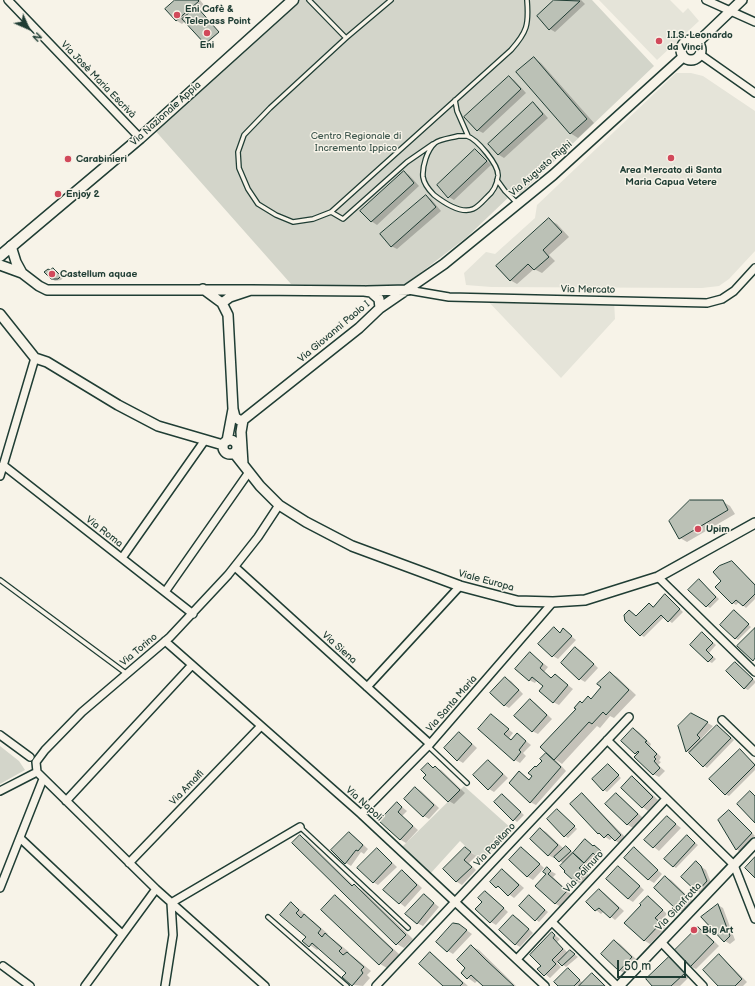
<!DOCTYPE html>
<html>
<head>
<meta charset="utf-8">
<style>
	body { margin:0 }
	#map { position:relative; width:755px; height:986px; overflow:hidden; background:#f7f3e8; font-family:"Balsamiq Sans",sans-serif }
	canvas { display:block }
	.north { position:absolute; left:8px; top:8px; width:40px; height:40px; -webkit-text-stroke:3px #f7f3e8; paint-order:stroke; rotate:135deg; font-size:11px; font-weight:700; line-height:16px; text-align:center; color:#1f3d34 }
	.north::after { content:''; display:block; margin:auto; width:14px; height:18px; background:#1f3d34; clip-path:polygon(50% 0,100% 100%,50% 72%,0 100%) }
	.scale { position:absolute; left:617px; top:960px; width:69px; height:18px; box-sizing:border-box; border:2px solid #1f3d34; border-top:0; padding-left:5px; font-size:12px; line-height:14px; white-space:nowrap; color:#1f3d34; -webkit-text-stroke:3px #f7f3e8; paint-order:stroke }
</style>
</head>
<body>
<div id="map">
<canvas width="755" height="986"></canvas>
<div class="north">N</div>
<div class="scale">50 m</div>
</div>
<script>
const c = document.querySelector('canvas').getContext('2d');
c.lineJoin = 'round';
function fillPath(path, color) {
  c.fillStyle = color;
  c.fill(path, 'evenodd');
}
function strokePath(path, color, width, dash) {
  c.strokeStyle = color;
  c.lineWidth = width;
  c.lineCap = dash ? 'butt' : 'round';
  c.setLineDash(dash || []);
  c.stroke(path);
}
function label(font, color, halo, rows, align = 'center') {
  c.font = font + ' "Balsamiq Sans",sans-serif';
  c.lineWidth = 3;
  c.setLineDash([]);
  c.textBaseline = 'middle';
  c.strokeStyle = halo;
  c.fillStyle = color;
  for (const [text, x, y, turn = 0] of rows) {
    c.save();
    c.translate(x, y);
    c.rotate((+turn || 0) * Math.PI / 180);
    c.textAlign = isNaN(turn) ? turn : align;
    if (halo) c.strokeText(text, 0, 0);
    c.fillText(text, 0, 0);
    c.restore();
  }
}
const built = new Path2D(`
	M599 0H670L683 13 688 8 699 21 657 60Z
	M676 73H691L703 76 755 111V251L729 279 719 286 702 288 491 287 466 285 464 273 486 252 495 254 535 218 537 205Z
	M485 298 614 300 615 319 561 378Z`);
const green = new Path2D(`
	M293 0H592L654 66 520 194H512L467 237 402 287 291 284 152 127Z
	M0 746 19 761 25 770 0 784Z
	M464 786 512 829 482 862 460 841 430 874 402 847Z`);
const shadow = new Path2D(`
	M176 0H200L204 5 199 9 219 33 206 44H205L185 21 182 24 177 21 167 9Z
	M555 0H581L585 4 555 32 550 29 538 16Z
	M534 58 541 63 594 123 578 138 570 133Z
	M509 77 514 80 526 93 483 133 477 130Z
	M533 104 538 107 548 118 504 158 499 155 489 144Z
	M475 150 480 153 491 165 454 200 449 197Z
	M404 172 409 175 419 186 377 225 371 221Z
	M426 196 431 199 441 211 397 249 391 246Z
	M549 220 557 224 569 237 549 255 555 261 542 273 534 269 517 284 510 280Z
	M53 269 63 278 61 280 55 281 52 279 51 271Z
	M722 501 730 506 735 514 687 542 680 538Z
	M732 562 755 584V599L746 608 739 602 736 605 733 603 717 587 723 581Z
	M699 580 719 599 710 608 707 606Z
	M665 595 683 612 672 623 664 617 644 637 641 635 636 617 649 604 653 607Z
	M734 612 751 627 738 640 735 638Z
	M554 629 561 633 564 630 576 640 558 659 553 656 540 644Z
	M703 634 716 645 709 653 716 659 712 663 708 661Z
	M576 648 581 651 598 668 585 682 580 679Z
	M530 653 548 667 544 672 552 678 555 675 573 689 559 705 553 702 544 686 537 680 535 683 529 680Z
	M736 663 755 681V683L748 690 744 688Z
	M610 673 617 677 636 695 614 718 610 716 600 728 597 726 562 764 555 759 566 771 536 805 530 802 520 772 530 780 537 768 543 761 546 754 551 757 583 704 591 699 603 687Z
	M505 678 511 681 523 694 509 708 504 705Z
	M530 700 535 703 552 719 538 734 532 731Z
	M691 714 713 726 701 739 703 741 718 726 734 740 707 768 687 751 679 727Z
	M491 715 513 733 509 738 512 740 517 734 531 745 523 753 526 756 520 763 515 760Z
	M634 729 639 732 651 744 650 746 661 757 659 761 661 762 658 765 665 771 659 777 653 774 638 755 635 753Z
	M459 733 464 736 477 748 463 763 458 760Z
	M740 750 755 764V770L729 796 725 794Z
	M488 761 493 764 508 778 494 792 489 789Z
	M428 765 441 770 465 793 454 804 449 801 425 778 427 775Z
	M608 765 621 778 607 792 604 790Z
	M632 777 637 780 658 800 648 811 643 807 622 788Z
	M416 788 421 791 439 808 429 819 424 816Z
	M616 794 621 797 643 818 633 828 628 825 607 804Z
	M502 795 524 815 517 822 495 802Z
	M582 795 587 798 626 838 620 844 612 838 610 840 599 833Z
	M397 803 407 811 402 816 418 830 406 843 401 840 381 821Z
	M560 812 577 829 568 838 565 836Z
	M732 813 755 836 739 851 736 849Z
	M667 817 681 828 659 851 645 840Z
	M540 829 546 832 564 849 566 847 574 853 594 846 604 854 600 857 596 855 587 865 588 866 584 871 590 876 581 884 575 881 564 864 555 857 554 858 548 855Z
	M349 833 354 836 368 849 364 854 361 852 351 866 346 863Z
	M300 836 307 840 354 886 362 890 413 939 404 948 397 944 293 843Z
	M687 836 698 845 676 868 673 866Z
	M465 848 476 856 469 863 476 870 462 885 457 882 444 869Z
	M521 848 526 851 544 868 533 880 528 877 510 860Z
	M377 850 382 853 397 867 378 885 373 882Z
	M639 852 662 874 654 883 649 880 625 858Z
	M696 863 706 870 712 885 703 895 697 891Z
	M619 867 624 871 644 890 633 902 628 899Z
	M547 869 556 874 553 877 572 895 561 907 556 904 536 886 547 874Z
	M502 870 507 873 524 888 514 898 502 889 497 887Z
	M402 871 407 874 422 888 405 907 400 903 385 890Z
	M665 877 671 880 693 901 683 912 677 909Z
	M599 890 604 893 624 911 615 920 604 911 601 914 596 910 587 902Z
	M485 892 490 895 508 912 496 925 491 922 483 902Z
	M424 895 439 907 423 926 417 923Z
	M335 896 342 901 400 955 387 968 380 964Z
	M529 896 548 912 539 922 520 906Z
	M648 897 653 900 667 914 660 921 666 927 650 944 645 941 626 923Z
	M291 904 298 908 306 915 305 916 312 920 328 934 326 935 333 939 349 952 348 953 354 957 371 971 367 975 370 978 363 986 353 985 347 973 319 948 317 950 304 941 307 937Z
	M718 905 723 908 735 940 730 944 725 941 702 917Z
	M513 916 519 919 533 933 520 947 515 944Z
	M459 925 472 934 453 954 448 951Z
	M699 928 704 931 719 946 696 969 690 966Z
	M552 933 560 939 557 942 568 953 571 951 578 957 566 967 559 961 557 963 561 967 550 978 539 969 543 966Z
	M615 941 620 944 637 960 624 973 619 970Z
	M471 946 479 950 516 986H484L478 980 475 983 468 978 462 973 466 968Z
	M430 953 435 956 468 986H444Z
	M719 956 724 959 747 982 743 986H719Z
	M670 958 675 961 689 977 680 986H654Z
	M568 970 583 983 592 974 597 977 606 986H559Z`);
const building = new Path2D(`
	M175 0H198L199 1 176 21 165 9Z
	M554 0 580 1 549 30 537 16Z
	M197 7 219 32 205 44 182 19Z
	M534 57 587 119 570 134 516 72Z
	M509 76 521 89 477 131 464 117Z
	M533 102 543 114 498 155 488 144Z
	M475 149 487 161 448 198 437 185Z
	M404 171 414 183 371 222 360 211Z
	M426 195 436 207 391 247 380 234Z
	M549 218 562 232 543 250 549 257 534 270 528 264 510 281 496 266Z
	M53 268 61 276 58 279H51L44 272 48 269 50 270Z
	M690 500H723L728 510 679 539 669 521Z
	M732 561 755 585V594L743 606 736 600 732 604 715 587 721 581 713 572 719 566Z
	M699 579 716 597 706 607 688 590Z
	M665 594 680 609 668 622 661 615 640 636 625 621 624 615 629 610 636 616 649 603 653 607Z
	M734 610 749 624 735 639 720 625Z
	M554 627 560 633 563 628 572 636 552 657 538 644Z
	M755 628V658L753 661 737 646Z
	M702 632 713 643 706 650 713 657 708 662 690 645Z
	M575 647 594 664 579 680 561 663Z
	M530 652 543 664 540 668 551 678 555 674 568 685 553 703 539 691 543 686 532 677 529 681 515 669Z
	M735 662 753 679 744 689 726 671Z
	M610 672 629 690 606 715 603 712 592 724 589 722 554 760 540 747 576 709 574 708 580 701 582 703 588 696 591 699 601 687 597 684Z
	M505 677 519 690 504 706 490 693Z
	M530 699 547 715 532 732 514 716Z
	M691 713 708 722 697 735 700 738 686 752 678 726Z
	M491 714 509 729 504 734 511 740 517 733 526 741 519 750 521 752 514 761 478 729Z
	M717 725 731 738 703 767 689 753Z
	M633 728 647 741 645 742 657 754 654 757 656 759 654 761 660 768 653 775 634 757 639 752 638 751 635 754 621 741Z
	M459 732 472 744 457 761 444 748Z
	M740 749 755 765 725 795 709 779Z
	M546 753 561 767 530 803 509 783 519 771 529 780 532 776 528 773 535 766 536 767 542 761 540 759Z
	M488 760 503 774 488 790 473 775Z
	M428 763 433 768 435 766 460 790 448 802 423 778 426 775 421 770Z
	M608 764 619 775 603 791 592 779Z
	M632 776 653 797 642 808 621 788Z
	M415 787 434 805 423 817 404 799Z
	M750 791 755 796V823L737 804Z
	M582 793 621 835 615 841 608 834 604 838 599 833 598 834 570 804Z
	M616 793 638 814 627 825 605 804Z
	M502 794 521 812 513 821 494 802Z
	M397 802 402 807 398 812 413 826 400 840 379 821Z
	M557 809 575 826 564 837 547 819Z
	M729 810 752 833 736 850 718 820Z
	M667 816 676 824 653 848 644 840Z
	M540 828 558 845 548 856 530 839Z
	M349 832 363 845 358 851 356 850 345 864 331 850Z
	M300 835 352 886 354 884 406 935 396 945 292 843Z
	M687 835 695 843 673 867 664 859Z
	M585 839 593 846 594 845 601 851 596 856 593 853 584 863 573 853Z
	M566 846 571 851 559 862 554 857Z
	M465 847 471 852 464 860 472 867 456 882 443 869Z
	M521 847 540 864 527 877 509 860Z
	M634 847 658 870 648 880 624 858Z
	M377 848 392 863 373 883 357 868Z
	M573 853 584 863 579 868 585 873 575 882 564 872 565 871 560 866Z
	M755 857V878L745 868Z
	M696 861 701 866 707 881 697 892 681 877Z
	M618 866 640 886 628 899 606 879Z
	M547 867 551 871 548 874 567 891 555 904 535 886 546 874 543 872Z
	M502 869 519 885 508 896 498 886 496 888 490 882Z
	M402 870 417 885 399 904 383 890Z
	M665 876 688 898 677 910 654 888Z
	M599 889 619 908 610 918 599 908 595 911 586 902Z
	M485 891 504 908 490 923 475 909 482 902 478 898Z
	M424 894 434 903 417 924 405 914Z
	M335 895 393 950 379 965 321 910Z
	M529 895 545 910 535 921 519 906Z
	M648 896 663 910 655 918 661 923 644 941 624 923 641 905 640 904Z
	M291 902 299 910 296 913 301 918 304 914 321 929 318 933 322 937 325 933 342 948 339 951 343 955 347 952 364 967 361 970 363 973 352 986 342 977 346 973 312 943 309 947 302 941 306 937 280 915Z
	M718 904 730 936 724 942 701 917Z
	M513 915 529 929 515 945 499 930Z
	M453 923 459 924 467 930 447 952 436 942Z
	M698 927 714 942 690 967 674 951Z
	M552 932 555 935 553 938 563 949 552 960 556 964 544 976 537 969 541 966 530 955Z
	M614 940 632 957 619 971 601 954Z
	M471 945 486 960 514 986H483L471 975 467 979 461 973 465 968 457 960Z
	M570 950 575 954 562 966 558 962Z
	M430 952 463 983 460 986H443L419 964Z
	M719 954 742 979 735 986H718L703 970Z
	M669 957 685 973 671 986H652L646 979Z
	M568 968 580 980 574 986H558L554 982Z
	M592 973 605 986H579Z`);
const service = new Path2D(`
	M309 0 346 38
	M391 0 346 38 270 108 244 135 238 152 239 168 248 189 258 204 276 215 293 222 313 219 331 212 511 50C527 32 529 25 527 0
	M455 100 457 111 468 136
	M458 136C461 136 465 136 467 136 477 139 499 165 498 176 497 184 493 192 487 197 483 201 478 207 473 209 461 214 443 202 434 195 429 190 424 184 423 177 422 167 427 150 435 143 440 139 451 138 458 136Z
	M497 180 505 191 517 203
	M331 212 343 219 407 162 433 144
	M0 580 127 674
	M428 746 467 783
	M300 827 408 928
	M268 917 347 986`);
const minor = new Path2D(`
	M8 0 140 138
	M706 0 755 22
	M701 55 755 93
	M408 290 449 297 707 303 722 299 734 291 755 268
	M3 465 193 614
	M0 476 35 358
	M122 558 205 440
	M235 567 430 744
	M658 577 755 672
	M165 592 249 472
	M165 641 361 814 545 986
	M367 687 460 586
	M722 720 755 752
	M0 735 30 757
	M607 740 734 865 755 919
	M37 772 36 762 45 750 82 712 170 637 228 575 258 537 279 505
	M37 772 156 889 265 986
	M0 791 37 772
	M66 801 192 665
	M361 814 430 744 553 602
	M20 838 122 934
	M129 863 261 726
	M0 888 43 779
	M171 903 300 827
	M552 922 617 986
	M661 942 703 986
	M517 959 666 799
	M3 966 30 986
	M85 986 156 889
	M165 986 173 935 171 903
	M376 986 629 717`);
const tertiary = new Path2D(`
	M681 50a10 10 0 1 1 20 0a10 10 0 1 1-20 0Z
	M698 42 742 0
	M11 246 16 262 22 273
	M0 265 22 273 39 286 47 290H251
	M203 289 222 303 228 315 233 409 227 441
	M367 291 408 290
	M222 303 230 297 251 290 364 291 371 292 379 299 380 308
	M0 314 35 358 47 362 118 405 158 426 223 445
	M233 409 235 417 239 420H243L359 328 380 308 444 264 553 175 683 57
	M223 447a7 7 0 1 1 14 0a7 7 0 1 1-14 0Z
	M234 453 260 486 279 505 306 522 352 546 460 586 517 601 553 602 585 600 658 577 755 523
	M243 464 241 432 243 420
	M619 986 755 843`);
const secondary = new Path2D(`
	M0 256 140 138 293 0`);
const markers = [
	[177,15,4,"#d1495b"],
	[207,33,4,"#d1495b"],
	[659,41,4,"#d1495b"],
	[671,158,4,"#d1495b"],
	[68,159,4,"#d1495b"],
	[58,194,4,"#d1495b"],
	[52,274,4,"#d1495b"],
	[698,529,4,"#d1495b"],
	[694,930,4,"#d1495b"]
];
const poiNames = [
	["Eni Cafè &",185,9],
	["Telepass Point",185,21],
	["I.I.S. Leonardo",667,35],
	["da Vinci",667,47],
	["Eni",207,45,"center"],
	["Carabinieri",76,159],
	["Area Mercato di Santa",671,170,"center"],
	["Maria Capua Vetere",671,182,"center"],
	["Enjoy 2",66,194],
	["Castellum aquae",60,274],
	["Upim",706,529],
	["Big Art",702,930]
];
const streetNames = [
	["Via Josè Maria Escrivà",98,80,46],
	["Via Nazionale Appia",166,114,-42],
	["Via Augusto Righi",541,169,-41],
	["Via Mercato",588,290,1],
	["Via Giovanni Paolo I",334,332,-40],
	["Via Roma",104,532,38],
	["Viale Europa",486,581,15],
	["Via Siena",339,648,42],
	["Via Torino",139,650,-40],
	["Via Santa Maria",452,704,-49],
	["Via Amalfi",187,788,-46],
	["Via Napoli",364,804,42],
	["Via Positano",495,845,-47],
	["Via Palinuro",584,872,-47],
	["Via Gianfrotta",679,907,-47]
];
const parkNames = [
	["Centro Regionale di",356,136],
	["Incremento Ippico",356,148]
];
fillPath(built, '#e5e4d9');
fillPath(green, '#d3d5ca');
fillPath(shadow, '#0003');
fillPath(building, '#bbc1b6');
strokePath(building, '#1f3d34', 1);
strokePath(service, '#1f3d34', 6);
strokePath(minor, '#1f3d34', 10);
strokePath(tertiary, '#1f3d34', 12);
strokePath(secondary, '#1f3d34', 13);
strokePath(service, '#f7f3e8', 3.5);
strokePath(minor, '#f7f3e8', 7);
strokePath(tertiary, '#f7f3e8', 9);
strokePath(secondary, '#f7f3e8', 10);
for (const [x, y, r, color] of markers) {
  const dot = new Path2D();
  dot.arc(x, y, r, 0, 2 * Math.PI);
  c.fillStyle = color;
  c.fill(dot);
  strokePath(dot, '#f7f3e8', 1.5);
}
label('bold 10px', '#1f3d34', '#f7f3e8', poiNames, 'left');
label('10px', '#1f3d34', '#f7f3e8', streetNames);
label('10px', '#435b52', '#f7f3e8', parkNames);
</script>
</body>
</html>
